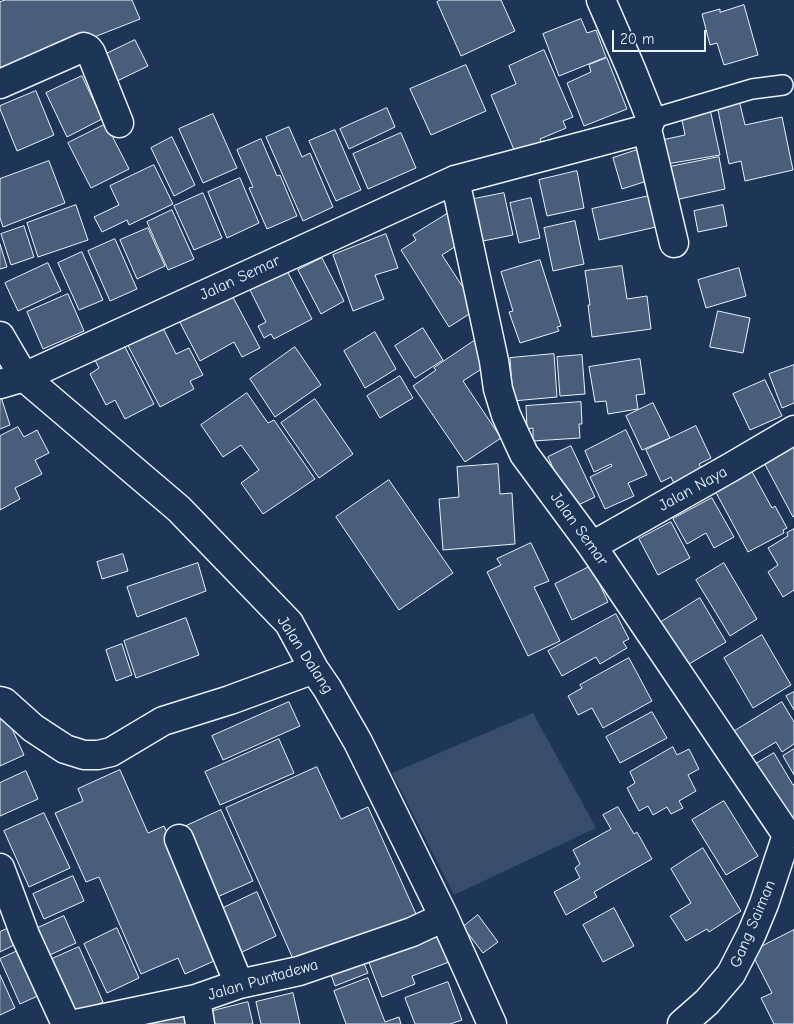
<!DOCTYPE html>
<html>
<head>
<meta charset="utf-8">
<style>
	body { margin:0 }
	#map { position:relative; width:794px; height:1024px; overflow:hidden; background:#1d3557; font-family:"Comic Neue",sans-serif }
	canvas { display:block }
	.scale { position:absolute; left:612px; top:30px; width:94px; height:22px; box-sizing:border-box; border:2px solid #e8f1f8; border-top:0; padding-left:6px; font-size:15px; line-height:18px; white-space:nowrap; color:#e8f1f8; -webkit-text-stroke:4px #1d3557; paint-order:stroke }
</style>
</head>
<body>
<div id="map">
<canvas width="794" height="1024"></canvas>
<div class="scale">20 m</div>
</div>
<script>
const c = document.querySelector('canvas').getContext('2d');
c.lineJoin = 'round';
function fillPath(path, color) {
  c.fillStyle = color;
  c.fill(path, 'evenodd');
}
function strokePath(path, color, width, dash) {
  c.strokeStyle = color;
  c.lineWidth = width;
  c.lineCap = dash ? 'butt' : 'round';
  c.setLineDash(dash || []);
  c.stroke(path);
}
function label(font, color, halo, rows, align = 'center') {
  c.font = font + ' "Comic Neue",sans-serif';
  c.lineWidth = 4.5;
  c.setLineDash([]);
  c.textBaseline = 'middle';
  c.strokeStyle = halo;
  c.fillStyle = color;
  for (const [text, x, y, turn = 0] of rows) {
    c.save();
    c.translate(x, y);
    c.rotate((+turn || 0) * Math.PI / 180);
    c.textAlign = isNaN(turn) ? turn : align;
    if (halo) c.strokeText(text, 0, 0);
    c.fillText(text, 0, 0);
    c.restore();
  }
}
const green = new Path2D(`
	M533 713 596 828 454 895 392 773Z`);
const building = new Path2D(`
	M6 0H132L140 19 79 43 77 38 0 68V2Z
	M441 0H501L515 31 461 56 437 2Z
	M744 5 758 55 724 65 717 43 710 45 702 14 720 9V12Z
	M581 19 587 33 596 30 606 57 559 76 543 34Z
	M135 40 148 66 115 82 102 56Z
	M544 50 573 117 563 121 566 128 540 139 543 147 517 157 491 95 516 84 509 66Z
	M607 58 627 109 584 126 567 83 591 72 589 65Z
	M466 65 486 111 431 135 410 89Z
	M82 76 102 119 67 137 46 93Z
	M36 91 54 135 17 151 0 109V106Z
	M739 100 745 125 782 117 793 170 745 181 741 161 729 164 717 105Z
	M387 108 395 127 349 149 340 129Z
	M710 109 720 155 667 164 662 140 685 135 681 115Z
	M213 114 237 168 203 183 179 129Z
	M106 124 129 169 91 188 68 143Z
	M289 127 302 157 310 153 333 207 303 221 266 137Z
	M335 130 361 190 336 201 309 141Z
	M401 133 416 168 368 189 353 154Z
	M172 137 195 185 174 196 151 148Z
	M261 139 277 176 280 175 297 216 267 229 249 188 253 187 237 150Z
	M637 150 647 181 622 189 613 158Z
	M719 157 725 189 675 200 669 167Z
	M49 161 65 203 3 227 0 218V179Z
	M154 165 173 204 129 225 127 220 102 232 94 217 119 205 110 186Z
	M577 171 584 208 547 216 539 180Z
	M240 178 259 223 227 238 208 192Z
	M203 193 222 238 194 250 174 206Z
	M504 193 513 235 478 242 469 200Z
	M649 196 656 227 599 240 592 209Z
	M531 198 540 238 519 243 510 203Z
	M76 205 88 240 38 257 27 223Z
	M723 205 727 226 698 232 694 211Z
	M172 210 194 259 168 270 147 222Z
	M447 214 464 241 442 255 477 309 449 327 401 250 416 240 413 235Z
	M575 221 584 264 553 271 544 228Z
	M24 226 34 257 11 265 1 234Z
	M148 228 165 266 137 279 120 240Z
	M386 234 398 268 375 275 384 299 353 311 333 255Z
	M115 239 137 289 110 301 88 251Z
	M0 244 7 267 0 269Z
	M82 252 103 300 79 310 58 263Z
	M322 258 344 301 321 314 298 270Z
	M540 260 561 326 557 327 559 331 520 343 509 312 513 311 501 272Z
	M48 263 61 291 18 311 5 283Z
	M284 265 312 319 274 339 271 334 264 338 258 326 266 322 247 284Z
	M622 266 627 299 647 296 651 329 592 337 588 305H590L585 271Z
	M739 268 746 296 706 308 698 280Z
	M227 286 260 348 242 357 234 342 200 361 175 313Z
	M68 294 84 331 43 349 27 312Z
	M718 311 750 318 743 353 710 347Z
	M159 320 176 354 189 348 203 375 190 381 194 389 160 407 124 338Z
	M423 328 443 360 415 378 395 346Z
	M375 332 396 369 365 388 344 351Z
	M121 339 154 404 125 419 115 400 106 405 90 374 99 368 92 354Z
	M474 341 489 364 463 381 501 438 465 462 413 386 436 370 434 368Z
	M295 347 321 385 275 417 250 379Z
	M554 354 557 397 513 401 510 358Z
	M582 355 585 394 560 396 557 357Z
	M640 359 645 394 636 395 638 409 608 414 606 401 595 402 589 367Z
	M794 365V403L782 408 769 374Z
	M400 376 413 398 380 418 367 396Z
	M765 380 782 416 750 430 733 394Z
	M247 393 268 423 274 420 315 479 263 514 241 483 259 470 241 445 223 457 201 425Z
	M0 394 10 425 0 429Z
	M315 399 353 454 319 478 281 423Z
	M581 402 582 424H579L580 438 533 441V428L527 429 526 406Z
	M653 403 670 438 642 450 626 416Z
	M696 426 711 458 699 464 706 477 677 490 671 477 661 482 646 450Z
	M18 427 24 437 37 430 49 453 35 460 42 474 15 488 20 499 0 510V436Z
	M626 430 647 475 628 483 634 496 605 509 590 477 612 466 611 464 594 472 585 451Z
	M794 445V516L793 517 761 457Z
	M571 446 595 497 572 508 548 457Z
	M498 464 500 494 512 493 515 544 443 550 439 499 459 497 457 467Z
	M750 468 772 508 775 506 787 528 783 530 784 533 748 552 713 487Z
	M389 480 453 573 399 610 336 517Z
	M712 498 734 537 714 548 706 533 687 544 673 519Z
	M671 522 690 558 658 575 639 539Z
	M794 529V590L783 597 768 572 778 565 768 548 788 536 787 533Z
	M531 543 549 581 534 587 560 641 528 656 487 572 501 565 497 559Z
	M123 554 128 571 102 579 97 562Z
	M198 563 206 591 137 617 127 587Z
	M724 563 757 619 730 636 696 580Z
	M591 566 608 602 572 620 555 584Z
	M700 598 726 642 679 670 653 627Z
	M616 614 629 639 623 642 627 648 600 664 596 657 562 676 548 651Z
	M186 618 199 655 136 678 124 641Z
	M762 635 791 685 753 708 724 658Z
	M122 644 132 675 116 681 106 650Z
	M629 658 652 701 603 728 592 708 578 715 568 696 582 688 580 685Z
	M794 692V710L786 696Z
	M289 702 300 726 223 760 212 736Z
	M782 702 794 722V744L782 752 776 742 749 758 733 732Z
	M3 709 24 755 0 766V710Z
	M652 712 667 738 620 763 606 737Z
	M279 739 294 773 220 805 205 772Z
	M673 747 677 755 689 749 699 769 688 775 696 791 679 801 683 808 671 814 667 807 653 815 648 806 639 811 627 788 635 783 630 772Z
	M794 749V775L783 756Z
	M774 753 793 785 794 784V819L792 820 778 797 769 802 749 768Z
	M317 767 341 819 368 807 416 914 297 968 226 808Z
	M120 770 148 833 164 826 223 957 185 974 178 958 141 974 99 877 86 882 55 813 83 801 78 789Z
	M26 771 38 799 0 816V783Z
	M724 801 758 856 726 875 692 820Z
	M618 807 634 834 637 832 652 859 594 892 597 897 566 915 554 892 580 878 575 868 580 864 573 850 611 829 603 815Z
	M221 810 253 881 215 898 184 827Z
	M44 813 70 868 29 887 4 831Z
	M703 848 741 911 709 932 707 929 686 941 670 916 691 903 671 869Z
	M73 876 84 901 44 919 33 894Z
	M257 892 276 936 240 953 221 909Z
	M614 908 634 946 603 962 583 925Z
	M478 915 498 942 483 953 463 927Z
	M64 916 76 943 41 959 29 932Z
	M15 925 22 941 0 952V932Z
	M117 928 139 978 107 993 84 944Z
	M794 930V1024H774L761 998 772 993 751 952Z
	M437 931 449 962 412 976 415 984 382 997 368 960Z
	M79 947 103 1002 70 1017 45 962Z
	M24 948 44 993 20 1004 0 959Z
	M360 954 368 973 335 986 328 966Z
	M0 975 15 1008 0 1015Z
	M368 978 385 1022 399 1017 401 1024H346L334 991Z
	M448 982 462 1020 450 1024H415L405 998Z
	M293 993 300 1024H261L256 1002Z
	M248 1002 253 1024H207L205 1013Z
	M190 1015 191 1024H147V1018Z`);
const lane = new Path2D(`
	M651 119 752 89 783 85`);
const street = new Path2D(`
	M0 84 84 47 88 49 91 53 119 123
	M647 129 674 243
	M455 180 494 361 498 389 506 415 524 454 592 546 787 835
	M0 336 24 377 179 509 289 623 314 669 327 688 358 742 444 917 492 1024
	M0 384 24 377 455 180 647 129 651 119 631 69 601 0
	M592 546 733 466 794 430
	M0 701 4 702 33 728 65 749 84 755H98L111 752 163 721 230 700 314 669
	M179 839 239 984
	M0 868 25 935 66 1024
	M196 999 200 1024
	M76 1024 196 999 239 984 299 971 412 932 444 917
	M682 1024 707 1002 731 974 752 933 764 904 787 835`);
const streetNames = [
	["Jalan Semar",240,278,-25],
	["Jalan Naya",693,489,-29],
	["Jalan Semar",579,529,54],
	["Jalan Dalang",305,655,57],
	["Gang Saiman",753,924,-67],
	["Jalan Puntadewa",263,980,-16]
];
fillPath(green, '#374d6c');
fillPath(building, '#495e7a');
strokePath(building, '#e8f1f8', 1);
strokePath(lane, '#e8f1f8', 22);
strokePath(street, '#e8f1f8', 31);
strokePath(lane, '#1d3557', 19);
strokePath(street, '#1d3557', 28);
label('16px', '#e8f1f8', '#1d3557', streetNames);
</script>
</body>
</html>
